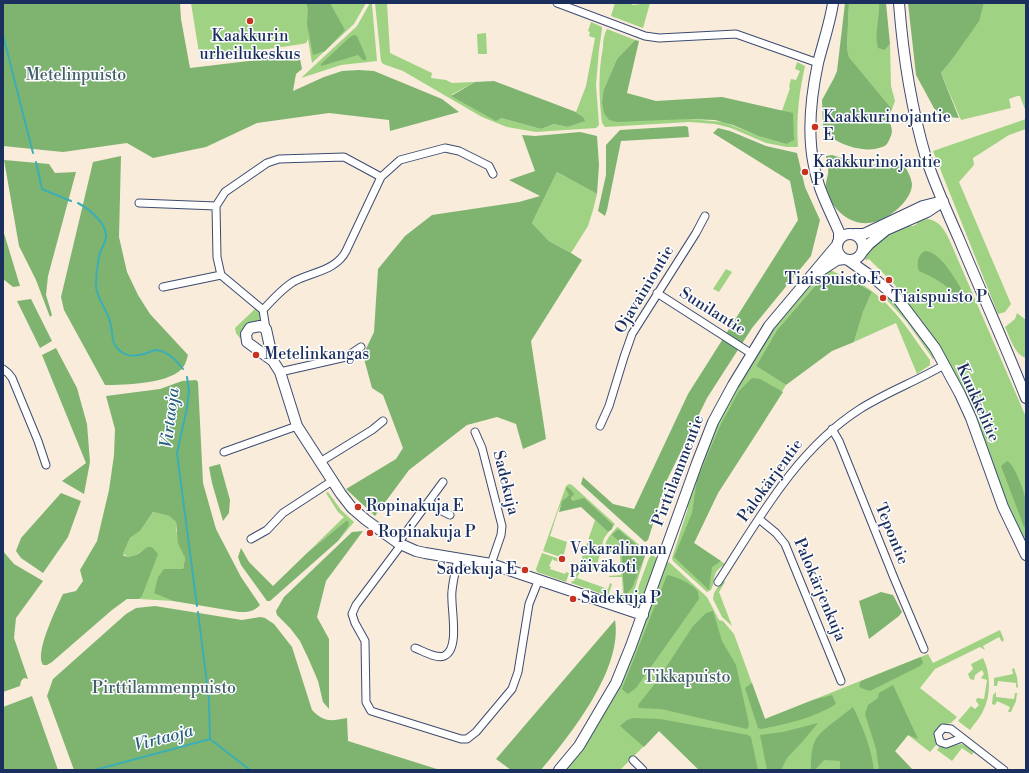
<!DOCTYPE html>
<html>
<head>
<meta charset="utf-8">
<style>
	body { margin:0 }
	#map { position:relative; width:1029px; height:773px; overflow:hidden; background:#f9ecdb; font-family:"Libre Bodoni",serif }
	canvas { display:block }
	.frame { position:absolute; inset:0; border:4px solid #1b2f5e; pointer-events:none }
</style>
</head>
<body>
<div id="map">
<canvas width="1029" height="773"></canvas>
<div class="frame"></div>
</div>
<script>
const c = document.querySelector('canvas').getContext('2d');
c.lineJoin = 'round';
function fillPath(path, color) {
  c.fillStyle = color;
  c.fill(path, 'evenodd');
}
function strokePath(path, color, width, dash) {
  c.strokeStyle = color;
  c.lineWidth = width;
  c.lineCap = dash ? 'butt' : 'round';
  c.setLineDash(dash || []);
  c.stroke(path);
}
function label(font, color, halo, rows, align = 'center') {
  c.font = font + ' "Libre Bodoni",serif';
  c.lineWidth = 3;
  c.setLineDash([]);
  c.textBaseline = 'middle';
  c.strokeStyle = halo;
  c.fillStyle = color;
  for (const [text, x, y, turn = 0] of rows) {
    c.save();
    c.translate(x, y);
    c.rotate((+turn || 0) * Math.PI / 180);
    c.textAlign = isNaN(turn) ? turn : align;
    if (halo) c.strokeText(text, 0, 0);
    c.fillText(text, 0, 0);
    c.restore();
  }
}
const green = new Path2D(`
	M191 3H366L354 24 312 63 308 39 306 43 302 44 200 59Z
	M370 3 372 4 377 61 341 65 301 78 357 26Z
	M375 3H387L390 53 432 73 431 78 446 80 452 83 475 82 451 95 501 118 541 129 554 124 567 127 583 117 576 112 586 86 595 38 589 36 590 32 588 31 591 22 602 27V29L599 50 596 85 599 125 596 128 536 132 507 127 482 117 403 71 383 64 381 61Z
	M615 3H630L633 5 650 3 643 28 611 16Z
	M849 3H879L885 50 890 44 891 86 895 101 892 109 849 57 847 48Z
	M984 3H1026V112L1020 96H1017L1009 99 1011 108 961 120 941 73 951 61 978 21Z
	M607 29 635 40 617 59 604 89 689 119 724 122 758 136 786 144 793 114 782 111 790 88 789 87 791 79 796 80 800 71 795 69 797 62 805 66C799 93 796 118 798 146L797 147H787L766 143 731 128 715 124 690 122 605 127 602 123C599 98 598 73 603 47 603 41 604 34 607 29Z
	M486 33 487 54H478L477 34Z
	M1026 119V129L1009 135 973 158 974 165 959 182 1011 304 1005 312 998 314 933 151Z
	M557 172 597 194 593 210 588 226 571 253 549 241 532 223Z
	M927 219C939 220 944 229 949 239L1026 417V548L1011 519 974 417 895 288 896 286 870 260 868 259 866 261 865 255 883 237 907 226H913L917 224V222Z
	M828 268C840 277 854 278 866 287 894 305 911 334 930 360V365L917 374 896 323 854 342 863 312 872 292 854 281 837 275 826 278 815 286 777 330 756 366 786 385 762 425 718 493 694 543 725 564C710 574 717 577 711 590L707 592 673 561 672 558 688 508 686 507 692 485 706 447 732 393 750 367 773 328 792 305Z
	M726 269 732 272 719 292 713 289Z
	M888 298 900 307 936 357 933 359 907 322 886 299Z
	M256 308H257L260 313V320L242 341 236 333 235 328Z
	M1017 313 1026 320V358C1014 354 1010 337 1005 327L1015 319Z
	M569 484 572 485 615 524 604 538 597 565 593 570 581 569 577 578 608 589 610 583 612 584 608 596 571 583 572 581H574L595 520 608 532 612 529 573 501 569 492V495C558 502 555 524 550 536L567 542 563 558 543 551 566 486Z
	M328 492 341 510 354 522 338 541 348 527 347 520 307 553 344 517 338 512 326 493Z
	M153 512 169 516 176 522V530L185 558 183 569 154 592 173 601 139 599 142 595 147 547C140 553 131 560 123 554L130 538 140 531Z
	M617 527 619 528 644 549 646 553 632 598 630 602 613 598 614 594 623 593 622 577H609V576L621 575 620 557 619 554 605 553C603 542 610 535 617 527ZM621 543 632 588 624 596Z
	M542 553 563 560H560L559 562 553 560V558L549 566 551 567 550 569 565 574 566 572 569 573 566 582 537 572 536 569Z
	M652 555 657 558 643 601 635 605 639 585 649 558Z
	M666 561 670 563 707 597 719 620 723 621 734 634 765 719 928 654 933 663 1000 630 1004 640 1002 642 999 637 983 646 985 650 980 647 935 669 920 688 957 717 951 723 941 725 936 729 934 735 937 744 930 752 908 735 884 765V770H699L659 731 620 770H568L571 762 582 748Z
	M723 579 725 582 719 592 732 626 722 617 713 599 714 593Z
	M983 658C991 673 991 696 983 711 980 718 974 724 970 730L958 721 971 706 975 709 979 705 976 701 977 698 984 699 987 680 981 678 984 674 982 670 975 675 974 680 970 679 968 674 973 669 971 664Z
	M1014 668 1017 677 1018 688 1016 687V683L998 681 997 686H994V678L1013 674 1012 669Z
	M996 692V697L1014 699 1015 693H1017L1016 701 1011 712H1008L1010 707 997 701 995 705 992 704 993 695Z
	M962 744 967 746 974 751 972 755 962 748 952 761 937 750 940 746 948 747Z`);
const forest = new Path2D(`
	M3 3H180L181 19 190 68 291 56 300 59 302 69 296 74 293 91 324 77 342 71 359 70 374 71 442 99 459 112 390 131 389 120 329 113 257 123 206 147 153 158 127 143 63 152 3 146Z
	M306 3H330L345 30 325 51 313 55 307 24 308 9Z
	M845 3H849L847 48 849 57 892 109 887 118C891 124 894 131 890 138 888 142 887 146 882 147 869 153 845 147 834 139 830 136 826 131 823 127L822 100 834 78 837 71Z
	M879 3H886L890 44 885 50 878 48C874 34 880 17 879 3Z
	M908 3H984L979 21 951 61 941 73 959 118 949 117 935 110 916 75Z
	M354 35 357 36 366 57V60H363L358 55 321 66V64L350 37Z
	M635 40 639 41 627 93 656 101 722 97 793 113 794 140 786 144 758 136 733 125 715 120 689 119 617 122 609 120 604 113 602 102 604 89 617 59Z
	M494 81 576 112 583 117 585 121 567 127 554 124 541 129 501 118 496 121 451 96 475 82Z
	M685 126 688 127 689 137 621 141 607 210 605 216 598 211 606 175V145L620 130Z
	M718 128 730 131 766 146 797 153 805 187 820 220 811 256 752 328 707 398 666 482 648 540 645 542 581 484 583 477 613 504 634 509 688 394 798 220 790 181 713 133Z
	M580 132 597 136 599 165 597 194 557 172 532 223 549 241 571 253 582 260 531 341 546 439 523 449 516 424 497 417 467 425 409 470 375 516 346 489 396 459 403 448 383 395 372 388 363 355 374 332 378 269 405 236 432 215 519 202 540 196 509 180 535 171 522 135 535 136Z
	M832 155C842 158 874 170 881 162H890L901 159C905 167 911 175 912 184 912 202 885 222 869 223 848 225 831 208 826 189 825 185 827 179 828 174 829 168 826 162 826 156Z
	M121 156 119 237 127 272 138 295 150 314 188 355C187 358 186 363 184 366 173 384 124 385 105 385L64 310 61 297 93 162Z
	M4 160 49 164 55 173 76 172 48 276 46 295 52 315 50 317 36 280 19 246Z
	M3 230 20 286 13 287 3 279Z
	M925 251C942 252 958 284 966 297L965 303 959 302C951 286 935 278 919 271 916 264 918 254 925 251Z
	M836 275 854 281 872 292 863 312 854 342 832 351 786 385 756 366 777 330 815 286 826 278Z
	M31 299 52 341 40 348 17 301Z
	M56 348 77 388 87 424 90 462 84 494 62 481 86 463 42 355Z
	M752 378 760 379 783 392 718 493 694 543 721 561 712 567 709 590 674 557 692 513 697 480 720 426 739 391Z
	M196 380 198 382 203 483 216 529 241 577 260 605C254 612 247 612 239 612L173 601 154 593 158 577 164 569H183L185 558 178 543 176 522 169 516 153 512 140 531 130 538 123 554 124 556C134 558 140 553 147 547H152L158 554 142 596 139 599H127L112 610 52 662 47 665H43C34 653 57 607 63 594L76 591 83 581 80 570 97 541 109 490 114 455 115 429 106 396 160 389 182 381Z
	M1007 461C1015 465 1025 493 1026 502 1027 511 1026 519 1026 528L1024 527 1001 466Z
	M220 464 230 500 229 513 223 521 212 483 209 467Z
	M567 487 571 490 574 494 571 498 573 501 584 498 613 525 612 529 608 532 581 507 559 512 562 501 569 495 566 489Z
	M61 493 81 501 68 537 43 573 21 558 16 551 21 538Z
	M347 520 349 523 348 527 338 541 270 601H267L241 565 238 557 241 548 249 562 273 586 307 553Z
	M617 530H619L646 553 632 588 624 597 621 543 612 535Z
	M363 531 326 581 317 617 329 639V709L323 702 318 681 309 660 300 641 290 628 277 615 276 611 284 597 352 532Z
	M3 551 14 564 43 581 16 618 14 638 28 679 24 678 21 681 20 686 3 692Z
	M667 575C675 576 694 584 698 592 698 593 699 598 699 599L636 688 628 694 622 689Z
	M881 592 893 595 902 612 899 616 869 639 859 601Z
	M155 606 242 620 260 617 265 618 274 624 292 647 312 710C325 723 331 721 347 718L348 741 440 770H74L47 696 53 679 126 614 136 608Z
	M713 611 722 641 736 665 749 724 748 728 747 729 661 709 639 708 638 705 657 681 693 626 706 613Z
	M615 620C623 669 571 734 541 770H511L496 759Z
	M921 657 923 663 920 666 870 691 861 688 859 686 861 681Z
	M752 683 765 719 813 700 832 695 836 704C814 718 787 724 761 729L758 728 745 688Z
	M893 685 918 739 908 735 895 751 913 770H879L876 749 865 714 868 705 878 698 879 693Z
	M32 696 58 770H3V707Z
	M853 707C863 728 871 747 874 770H840V761L824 760 815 770 811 769C811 760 811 749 815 741 819 731 844 715 853 707Z
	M633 718 660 719 748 735 751 737 758 770H699L659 731 644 747 620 726 627 720Z
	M818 723 802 742 787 758 781 770H767L760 735 783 732Z`);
const stream = new Path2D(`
	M3 35 33 153
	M36 162 42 189 71 201
	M78 203C89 209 107 223 106 237 105 244 100 250 99 257 97 266 96 276 96 285 96 298 107 309 110 322 113 329 111 339 115 345 123 358 135 357 147 353 150 352 154 350 156 350 168 351 177 361 183 369
	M187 377 189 390 187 408 177 453 197 606
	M210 739 250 770
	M95 770 210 739 209 700 198 612`);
const street = new Path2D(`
	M557 3 645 36 659 38 736 34 818 63
	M139 203 216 206
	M163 287 221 275
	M657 293 752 354
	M263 310C272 300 282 289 293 282 311 272 336 271 346 251L381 177 400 160 445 148 459 151 489 166 493 174
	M266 329 263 310 221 275 217 257 216 206 225 192 267 163 279 159 344 157 381 177
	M3 369 8 373 12 378 38 441 46 465
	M280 372 346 357 361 347
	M600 426 609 406 624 357 632 334 696 233 705 216
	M832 429 839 441 894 578 924 649
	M475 432 482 448 502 526 501 535 491 564
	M224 452 297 426
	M320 462 372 430 383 421
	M429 501 443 482
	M759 519 776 533 785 544 841 681
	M251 539 267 530 283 513 332 481
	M398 543 429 501 436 508 450 515
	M401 545 356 605 352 614 355 623 365 641 366 702 371 711 461 739H467L476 732 512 689 518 672 529 604 539 579
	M718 582C759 519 796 450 860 409 887 392 917 381 944 365
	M415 648C423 651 436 659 444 656 461 649 450 606 452 591 453 580 456 569 458 558
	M962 738 946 744 940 742 938 734 943 728 951 729 1004 770
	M633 760 643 770`);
const secondary = new Path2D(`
	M833 3C830 23 823 43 818 63 811 96 807 133 814 166 818 189 830 211 839 232V239
	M899 3C903 56 911 107 926 158 935 185 947 212 959 239 981 292 1005 344 1026 398
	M837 247a13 13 0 1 1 26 0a13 13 0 1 1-26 0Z
	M855 234H864L923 206 943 201
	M863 251 869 244 886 230 927 212 939 204
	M848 260 875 279 898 299 935 348 960 394 971 418 1003 507 1026 555
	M820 271 837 260 844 259
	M273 361 247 342 246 334 250 328 260 326 266 329 273 361 280 372 297 426 341 494 352 508 366 520 398 543 416 551 425 553 491 564 643 615
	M559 770 579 746 616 683 631 646 697 463 713 422 733 385 769 326 837 245`);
const markers = [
	[250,21,4,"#c8321e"],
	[815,127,4,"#c8321e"],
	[805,172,4,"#c8321e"],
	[889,280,4,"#c8321e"],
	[883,298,4,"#c8321e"],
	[256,355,4,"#c8321e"],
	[358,507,4,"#c8321e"],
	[370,533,4,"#c8321e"],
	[562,559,4,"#c8321e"],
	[525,570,4,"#c8321e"],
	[573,599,4,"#c8321e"]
];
const poiNames = [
	["Kaakkurin",250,37,"center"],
	["urheilukeskus",250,55,"center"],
	["Kaakkurinojantie",823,118],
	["E",823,136],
	["Kaakkurinojantie",813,163],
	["P",813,181],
	["Tiaispuisto E",881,280,"right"],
	["Tiaispuisto P",891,298],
	["Metelinkangas",264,355],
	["Ropinakuja E",366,507],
	["Ropinakuja P",378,533],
	["Vekaralinnan",570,550],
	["päiväkoti",570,568],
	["Sadekuja E",517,570,"right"],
	["Sadekuja P",581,599]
];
const parkNames = [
	["Metelinpuisto",76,76],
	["Tikkapuisto",687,678],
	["Pirttilammenpuisto",164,689]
];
const streetNames = [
	["Ojavainiontie",645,290,-59],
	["Sunilantie",712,312,32],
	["Kuukkelitie",977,403,66],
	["Pirttilammentie",679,471,-69],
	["Palokärjentie",771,481,-54],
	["Sadekuja",505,483,76],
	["Tepontie",891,534,68],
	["Palokärjenkuja",819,590,67]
];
const waterNames = [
	["Virtaoja",171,418,-83],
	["Virtaoja",164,739,-15]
];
fillPath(green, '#9fd282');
fillPath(forest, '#7fb470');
strokePath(stream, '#3caeb4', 2);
strokePath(street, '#3c4b71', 9);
strokePath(secondary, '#3c4b71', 12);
strokePath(street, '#fff', 7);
strokePath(secondary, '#fff', 10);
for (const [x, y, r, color] of markers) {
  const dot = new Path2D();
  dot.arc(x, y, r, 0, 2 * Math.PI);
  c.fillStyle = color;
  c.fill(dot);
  strokePath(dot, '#fff', 1.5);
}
label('16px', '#1b2f5e', '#fff', poiNames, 'left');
label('16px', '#436069', '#fff', parkNames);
label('16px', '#1b2f5e', '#fff', streetNames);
label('italic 17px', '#286280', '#fff', waterNames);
</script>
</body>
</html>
